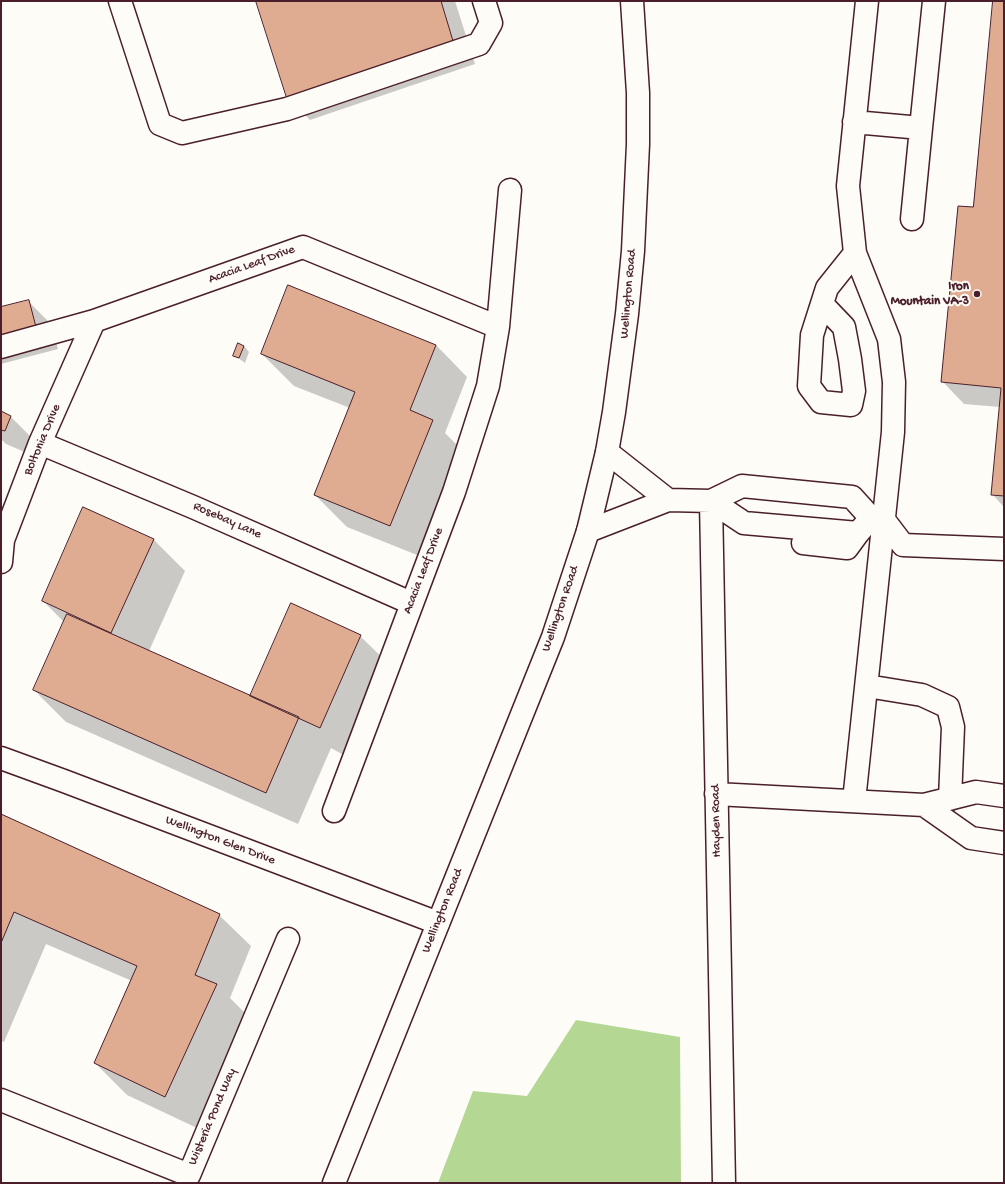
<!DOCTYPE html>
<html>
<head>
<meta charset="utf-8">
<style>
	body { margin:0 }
	#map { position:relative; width:1005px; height:1184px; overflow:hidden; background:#fdfcf7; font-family:"Gochi Hand",sans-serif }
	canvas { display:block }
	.frame { position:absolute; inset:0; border:2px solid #4a1f2b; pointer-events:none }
</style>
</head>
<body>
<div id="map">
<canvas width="1005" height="1184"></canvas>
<div class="frame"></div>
</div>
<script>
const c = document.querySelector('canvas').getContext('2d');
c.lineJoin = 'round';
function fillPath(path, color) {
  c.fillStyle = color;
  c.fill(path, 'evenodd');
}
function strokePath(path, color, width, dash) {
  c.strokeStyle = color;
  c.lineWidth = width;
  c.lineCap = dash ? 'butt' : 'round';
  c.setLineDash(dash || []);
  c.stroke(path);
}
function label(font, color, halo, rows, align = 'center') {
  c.font = font + ' "Gochi Hand",sans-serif';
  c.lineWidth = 4;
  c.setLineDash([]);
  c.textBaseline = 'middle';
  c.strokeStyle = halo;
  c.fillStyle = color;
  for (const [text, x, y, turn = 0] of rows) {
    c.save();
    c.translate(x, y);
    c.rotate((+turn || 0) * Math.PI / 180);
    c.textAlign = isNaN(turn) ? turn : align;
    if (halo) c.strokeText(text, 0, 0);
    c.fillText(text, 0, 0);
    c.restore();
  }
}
const green = new Path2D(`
	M576 1020 680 1037 681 1183H438L473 1091 527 1096Z`);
const shadow = new Path2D(`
	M257 1H455L475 64 310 120 288 97Z
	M994 1H1004V507L992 494 1000 407 964 404 942 381 974 208Z
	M28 301 51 324 58 349 1 364V308Z
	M436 345 467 377 445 433 464 452 422 557 347 527 315 495 350 408 294 386 262 354Z
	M244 346 249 352 245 363 234 355Z
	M1 412 11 417 33 439 27 453 6 444 1 439Z
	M153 539 185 571 149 651 251 697 360 636 392 667 351 759 331 748 298 824 66 722 34 690 64 622 43 601Z
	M1 815 219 915 251 946 230 998 248 1016 197 1128 127 1095 95 1063 132 981 46 944 4 1042 1 1041Z`);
const building = new Path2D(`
	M256 1H441L453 41 287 98Z
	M993 1H1004V496L991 495 1001 388 941 382 958 206 973 207Z
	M288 285 436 345 410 410 433 420 390 526 314 495 355 392 261 354Z
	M29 300 36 327 1 335V307Z
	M238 343 244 346 239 358 233 356Z
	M1 411 11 416 5 431 1 430Z
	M83 507 154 539 111 633 42 601Z
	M291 603 361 635 320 728 250 696Z
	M67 614 299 717 266 793 33 690Z
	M1 814 220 914 195 975 217 984 165 1097 94 1063 137 966 14 912 1 943Z`);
const minor = new Path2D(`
	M120 1 160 124 182 133 287 109 479 44 491 23 484 1
	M854 122 921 128 934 1
	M912 219 921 128
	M822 304 844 327 850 359 854 391 851 405 821 402 809 386 812 335 827 288 855 253
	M1 347 94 321 303 247 498 327
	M40 443 193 507 411 603
	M742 486 852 497 871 518 858 533 744 523 711 501Z
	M668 500 711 501 724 1183
	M878 519 884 520 903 545 1004 549
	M588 531 668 500 607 452
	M803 543 847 548 858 533
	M1 562 3 540 40 443 94 321
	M867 686 922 695 948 707 953 727 950 799
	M1 758 64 781 438 923
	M716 794 924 805 976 792 1004 796
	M854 801 893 432 894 382 889 339 855 253 848 186 867 1
	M924 805 971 838 1004 843
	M334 811 454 492 488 386 498 327 510 190
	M1 1100 189 1175 288 939`);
const major = new Path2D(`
	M334 1183 553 637 588 531 607 452 614 412 627 314 633 251 638 144V93L632 1`);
const markers = [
	[977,294,4,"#4a1f2b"]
];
const streetNames = [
	["Acacia Leaf Drive",252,265,-20],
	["Wellington Road",629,294,-85],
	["Boltonia Drive",43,440,-67],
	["Rosebay Lane",227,521,24],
	["Acacia Leaf Drive",424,571,-69],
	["Wellington Road",561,609,-71],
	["Hayden Road",717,821,-91],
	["Wellington Glen Drive",220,841,21],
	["Wellington Road",443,911,-68],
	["Wisteria Pond Way",213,1117,-67]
];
const poiNames = [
	["Iron",969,287],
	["Mountain VA-3",969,302]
];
fillPath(green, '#b4d893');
fillPath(shadow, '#0003');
fillPath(building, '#dfac92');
strokePath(building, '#4a1f2b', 1);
strokePath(minor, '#4a1f2b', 25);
strokePath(major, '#4a1f2b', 25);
strokePath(minor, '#fdfcf7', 22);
strokePath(major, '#fdfcf7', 22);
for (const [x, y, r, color] of markers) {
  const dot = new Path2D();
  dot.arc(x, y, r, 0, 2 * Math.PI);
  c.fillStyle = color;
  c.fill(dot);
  strokePath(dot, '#fdfcf7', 1.5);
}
label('13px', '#4a1f2b', '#fdfcf7', streetNames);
label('bold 13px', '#4a1f2b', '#fdfcf7', poiNames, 'right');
</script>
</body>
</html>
